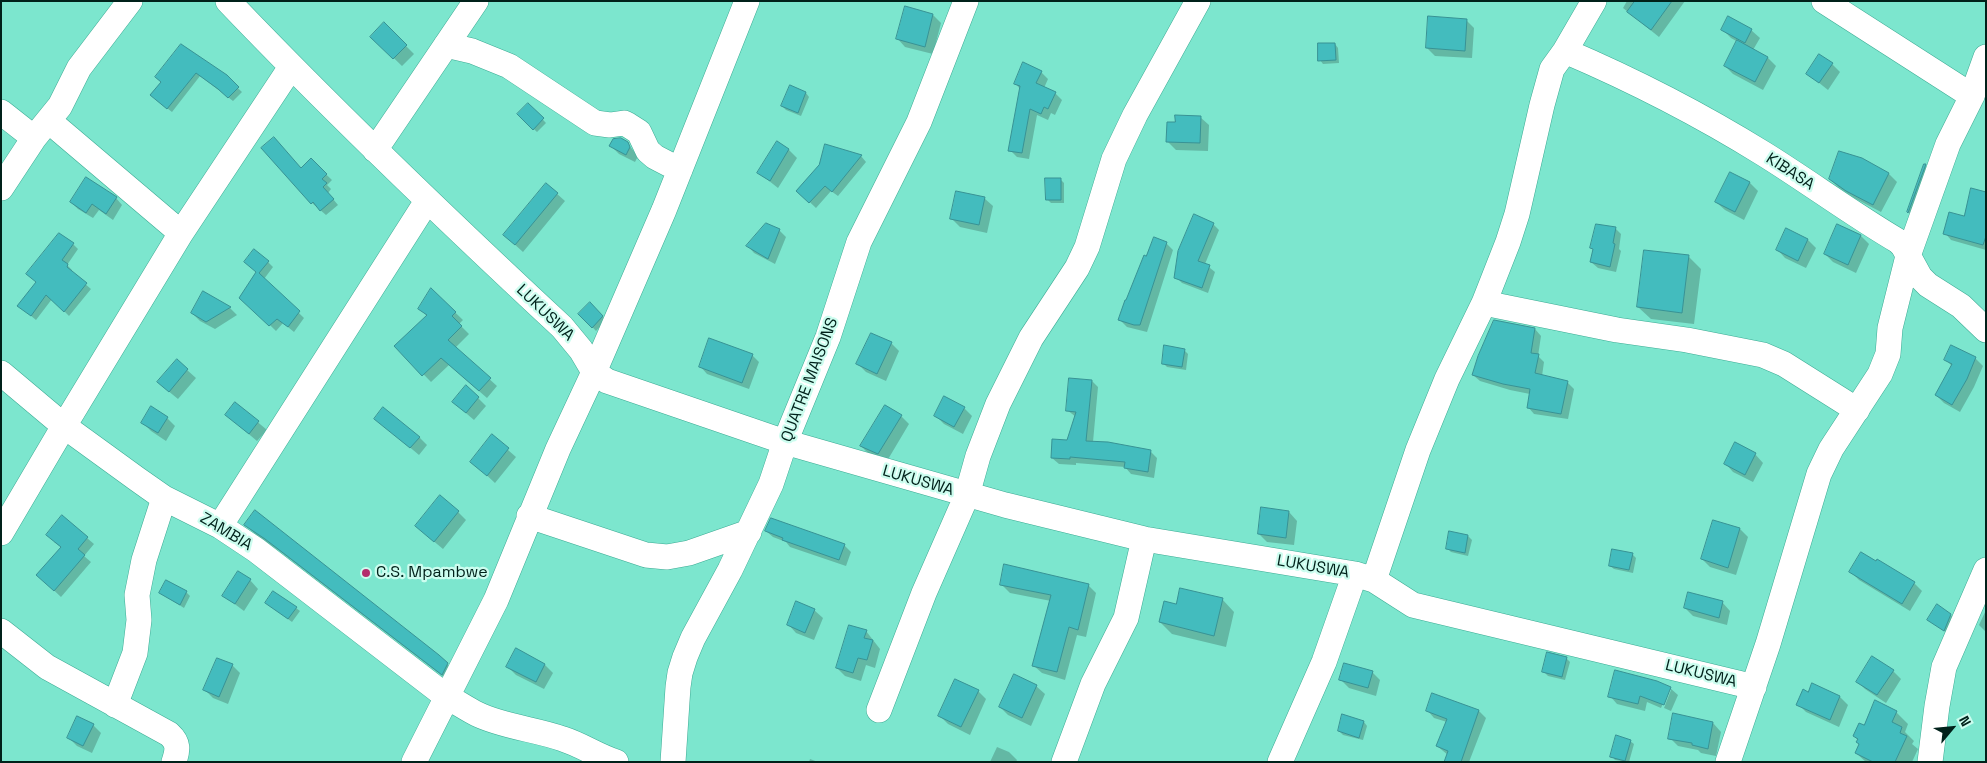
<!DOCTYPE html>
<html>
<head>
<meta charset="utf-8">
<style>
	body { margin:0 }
	#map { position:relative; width:1987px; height:763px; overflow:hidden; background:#7ce6ce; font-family:"Space Grotesk",sans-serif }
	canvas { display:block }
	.frame { position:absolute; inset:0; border:2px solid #00211a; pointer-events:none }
	.north { position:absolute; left:1927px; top:703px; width:50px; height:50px; -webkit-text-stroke:4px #ccfdef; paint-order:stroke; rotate:62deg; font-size:14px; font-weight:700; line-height:20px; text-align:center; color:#00211a }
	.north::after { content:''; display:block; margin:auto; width:18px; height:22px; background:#00211a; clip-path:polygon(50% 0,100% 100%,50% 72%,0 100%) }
</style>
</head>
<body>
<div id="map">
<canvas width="1987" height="763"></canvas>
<div class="frame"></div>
<div class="north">N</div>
</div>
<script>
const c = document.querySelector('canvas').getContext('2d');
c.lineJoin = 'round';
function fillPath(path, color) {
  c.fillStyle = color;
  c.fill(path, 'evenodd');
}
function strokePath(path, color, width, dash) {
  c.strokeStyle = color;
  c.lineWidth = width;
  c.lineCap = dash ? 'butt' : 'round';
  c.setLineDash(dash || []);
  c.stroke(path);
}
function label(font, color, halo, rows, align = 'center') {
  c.font = font + ' "Space Grotesk",sans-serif';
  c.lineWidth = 4.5;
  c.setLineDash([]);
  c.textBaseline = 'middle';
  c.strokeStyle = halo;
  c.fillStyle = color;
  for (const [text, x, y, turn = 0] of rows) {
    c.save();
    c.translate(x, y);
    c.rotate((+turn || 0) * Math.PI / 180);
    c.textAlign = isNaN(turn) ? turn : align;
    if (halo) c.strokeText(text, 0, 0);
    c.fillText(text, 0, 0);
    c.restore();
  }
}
const shadow = new Path2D(`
	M1627 1H1685L1659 37 1623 8Z
	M933 15 941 23 933 54 905 47 897 38Z
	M1466 20 1474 28 1472 58 1435 56 1427 48Z
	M384 24 414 54 402 66 372 37Z
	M1723 30H1751L1760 38 1753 50 1768 58 1776 66 1763 90 1733 74 1725 66 1738 42 1731 38Z
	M1335 44 1338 48 1339 63 1323 64 1320 60Z
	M182 45 226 77 242 92 233 101 200 76 172 112 155 99Z
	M1832 64 1840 72 1828 90 1808 74Z
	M1041 72 1048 79 1044 88 1055 93 1062 100 1055 115 1051 113 1048 120 1037 115 1029 159 1017 157 1010 150 1020 89 1015 83Z
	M791 87 806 93 809 97 801 116 786 110 782 106Z
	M528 104 546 123 537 132 518 114Z
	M1200 117 1209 125 1208 151 1176 150 1168 142 1176 123Z
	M627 143 638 156 635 162 619 154 611 146Z
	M778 143 789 150 797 158 778 188 759 173Z
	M826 146 861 156 866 162 838 196 831 191 816 208 797 190 820 165Z
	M311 160 332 180 327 185 331 189 328 193 338 205 326 215 312 203 301 170Z
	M1924 165 1929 169 1912 216 1908 212Z
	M1730 173 1750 183 1758 191 1744 220 1725 210 1716 202Z
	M1889 174 1897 182 1881 212 1856 199 1838 187 1830 179Z
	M1060 179 1064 183V203H1051L1047 199Z
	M546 184 565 201 523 252 512 242Z
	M1986 193V250L1951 240 1945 233 1965 218Z
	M116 198 122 205 113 220 99 210 93 218 78 209 71 202Z
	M984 198 993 206 987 233 960 227 952 219Z
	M1213 224 1219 230 1205 264 1215 272 1208 293 1182 283 1176 277Z
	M1838 225 1861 236 1869 244 1856 273 1833 262 1825 254Z
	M1615 228 1621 234 1619 249 1621 251 1616 272 1598 268 1591 262 1594 250 1592 248Z
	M779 230 786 237 775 264 754 253 748 246Z
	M1787 230 1808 240 1816 248 1806 268 1785 258 1777 249Z
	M1166 243 1173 250 1147 332 1127 327 1120 320 1147 257Z
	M73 244 78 249 67 265 72 270 71 272 91 289 69 316 52 299 36 320 19 306 37 282Z
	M1689 257 1701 269 1694 324 1651 319 1638 307Z
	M268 262 273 267 264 279 304 318 294 332 283 323 276 331 241 297 258 273Z
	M432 290 463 320 459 324 469 334 455 348 497 386 487 398 449 365 431 382 396 346 427 316 420 309Z
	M203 293 230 308 237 315 215 329 200 321 192 313Z
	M590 304 606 320 596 331 580 314Z
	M1535 329 1541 336 1538 356 1544 362 1542 376 1568 383 1574 389 1568 419 1534 414 1528 407 1530 394 1510 390 1480 381 1473 375Z
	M891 343 899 351 886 381 866 372 858 364Z
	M1184 350 1188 354 1186 370 1167 367 1163 363Z
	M752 355 759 362 749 389 707 374 700 366Z
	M1975 358 1983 366 1974 387 1960 412 1944 403 1936 395 1952 366 1945 359Z
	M177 361 196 378 178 399 167 390Z
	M1092 381 1098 387 1093 442 1150 451 1157 458 1154 478 1131 474 1125 467 1076 463V465L1059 464 1052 458 1068 441 1076 417 1067 410Z
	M478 398 486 406 474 420 453 402Z
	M235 403 267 430 257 441 226 415Z
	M964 408 972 416 963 434 944 424 936 416Z
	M901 416 909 424 887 461 869 454 861 446Z
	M167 418 175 426 166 441 151 431 143 423Z
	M376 419 419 437 427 445 419 455Z
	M492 436 516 457 495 483 480 469Z
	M1736 444 1755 454 1763 463 1753 482 1733 472 1725 463Z
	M458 512 466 520 443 549 425 534Z
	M1289 512 1297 521 1294 545 1267 542 1259 534Z
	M1714 521 1740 529 1748 537 1736 575 1710 567 1702 559Z
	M245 524 447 664 459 676 454 685 278 550 257 536Z
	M766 531 844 545 851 552 846 566 790 547 786 542 773 537Z
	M1450 533 1468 536 1472 540 1468 556 1451 552 1448 549Z
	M87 538 94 544 84 556 91 562 61 597 45 582 62 548 54 542Z
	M1632 554 1636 558 1633 573 1614 569 1610 566Z
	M1851 572 1914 583 1922 591 1910 611 1859 580Z
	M250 580 258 589 244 611 224 596Z
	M1002 585H1088L1096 593 1086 637 1077 635 1065 680 1042 673 1033 665 1051 601 1010 593Z
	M186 592 190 596 184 608 160 593Z
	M1222 599 1234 612 1226 647 1172 634 1160 622 1177 606Z
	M1722 602 1730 611 1727 625 1693 616 1685 608Z
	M270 606 296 608 300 611 292 622Z
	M814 610 823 618 814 640 796 633 788 624Z
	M1986 610V632L1979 625Z
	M1951 615 1954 618 1948 634 1929 620Z
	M866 631 880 649 875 668 866 665 861 681 845 676 837 668Z
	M1566 658 1570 662 1565 680 1548 676 1544 672Z
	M232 665 240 673 228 704 213 698 205 690Z
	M545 665 553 673 544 689 516 675 508 667Z
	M1893 671 1901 679 1886 703 1865 689 1857 681Z
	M1372 672 1380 680 1376 696 1349 688 1341 680Z
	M1813 685 1840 697 1848 705 1839 727 1806 712 1798 704 1809 693Z
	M1036 686 1045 694 1031 726 1008 715 1000 707Z
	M1670 688 1678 695 1671 711 1664 708 1671 690H1669L1661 708 1647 702 1645 711 1617 704 1610 696Z
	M978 691 986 699 970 735 948 724 940 716Z
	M1428 711H1479L1486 718 1469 762H1445L1448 755 1437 746 1447 722 1434 718Z
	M1896 712 1908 724 1905 732 1914 741 1912 744 1918 749 1912 762H1866L1856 753 1860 745 1855 736 1865 727Z
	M1674 714 1713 723 1721 732 1716 756 1701 753 1698 750 1678 746 1670 738Z
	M1343 716 1364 722 1367 726 1363 740 1343 735 1339 731Z
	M93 725 101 733 92 753 77 746 69 738Z
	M1630 741 1634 744 1629 762 1615 760 1612 756Z
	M997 747 1009 752 1017 760 1016 762H990Z
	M810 759 818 762H809Z`);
const building = new Path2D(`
	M1635 1H1672L1651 30 1627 12Z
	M905 6 933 14 925 47 896 39Z
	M1428 16 1467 19 1465 51 1426 48Z
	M1728 16 1752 29 1745 43 1721 30Z
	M384 22 407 45 393 59 370 37Z
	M1737 40 1768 57 1755 82 1724 66Z
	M1318 43H1335L1336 60 1318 61Z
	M181 44 227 75 239 87 228 98 218 89 196 73 167 109 150 95 161 82 155 77Z
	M1819 54 1833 63 1819 83 1806 74Z
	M1023 62 1042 71 1036 83 1056 92 1048 109 1044 107 1041 114 1030 109 1022 153 1008 151 1020 86 1014 84Z
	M790 85 806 92 798 113 781 106Z
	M528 103 544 118 533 130 517 114Z
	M1175 115 1201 116 1200 143 1166 142 1167 122H1175Z
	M274 137 301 168 311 158 327 174 322 179 327 183 323 187 334 199 320 211 313 202 311 204 261 148Z
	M621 138 628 142 630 147 626 155 609 146 613 139Z
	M777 141 789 149 770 181 757 173Z
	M825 144 862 155 832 192 825 186 809 203 796 191 819 165Z
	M1839 151 1862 158 1889 173 1873 205 1846 191 1829 179Z
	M1924 164H1926L1908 213 1907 212Z
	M1730 172 1750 182 1735 212 1715 202Z
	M86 177 117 197 106 214 92 204 86 213 70 202Z
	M1045 178H1061V200H1046Z
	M546 183 558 193 515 245 503 235Z
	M1971 188 1986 192V236L1983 245 1943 234 1949 212 1964 216Z
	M956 191 985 197 979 225 950 219Z
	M1194 214 1214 223 1198 261 1210 265 1202 288 1174 278 1178 251Z
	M766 223 780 229 768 259 746 246Z
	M1596 224 1616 227 1613 243 1615 244 1610 267 1590 262 1593 249 1590 248Z
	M1837 224 1861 235 1848 265 1824 254Z
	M1786 228 1808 239 1798 261 1776 250Z
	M59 233 74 243 62 260 68 264 67 267 87 283 64 312 46 295 31 316 17 306 36 282 26 274Z
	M1154 237 1167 242 1140 325H1134L1118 320 1125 300H1126L1144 255 1146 256Z
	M254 249 269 261 259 273 300 311 288 327 277 319 269 326 239 298 256 272 244 262Z
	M1644 250 1689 255 1682 313 1637 307Z
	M431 288 456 312 452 316 462 326 448 340 491 378 479 391 441 358 422 376 394 346 427 315 418 309Z
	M203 291 231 307 206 322 191 313Z
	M590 302 603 316 592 328 578 314Z
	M1494 320 1535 328 1531 353 1539 354 1535 373 1568 381 1561 414 1527 408 1530 389 1503 384 1472 375 1478 356Z
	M871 333 892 342 877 374 856 364Z
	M709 338 753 354 742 383 699 367Z
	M1164 345 1185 349 1182 367 1162 364Z
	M1951 345 1976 357 1967 379 1952 405 1935 395 1952 364 1944 360Z
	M177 359 188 369 169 392 157 382Z
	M1069 378 1092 380 1086 441 1108 442 1151 450 1148 472 1124 468 1125 462 1070 457V459L1051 458 1052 439 1067 440 1076 412 1066 411Z
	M466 385 479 397 466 413 452 402Z
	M944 396 965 407 954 427 934 416Z
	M235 402 259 421 249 434 225 415Z
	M885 405 902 415 878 454 860 446Z
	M151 406 168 417 158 433 141 423Z
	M383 407 420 437 410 448 374 419Z
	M492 434 509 448 487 476 470 462Z
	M1735 442 1756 453 1745 475 1724 464Z
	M440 495 459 511 434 542 415 526Z
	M1261 507 1289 511 1286 538 1258 534Z
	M255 510 439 655 448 663 442 675 265 539 244 525Z
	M62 515 88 537 78 549 85 555 54 591 36 575 61 547 46 535Z
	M771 518 845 544 839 560 782 540 783 538 765 531Z
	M1713 520 1740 528 1728 568 1701 559Z
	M1449 531 1468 535 1465 553 1446 549Z
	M1612 549 1633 553 1629 570 1609 566Z
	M1861 552 1876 561 1877 559 1915 582 1902 604 1849 572Z
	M1004 564 1089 584 1078 630 1069 627 1057 672 1032 666 1051 595 1000 585Z
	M238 571 251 579 235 604 222 596Z
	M166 580 187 591 180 605 159 593Z
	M1180 588 1223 598 1214 636 1159 622 1164 601 1176 604Z
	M273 591 297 607 288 619 265 603Z
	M1688 592 1723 601 1719 618 1684 608Z
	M796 601 815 609 805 633 787 625Z
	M1937 604 1951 614 1944 631 1927 620Z
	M849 625 867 630 864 638 873 640 867 660 858 658 853 673 836 668Z
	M516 648 545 664 536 682 506 667Z
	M1547 652 1567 657 1562 677 1542 672Z
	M1872 656 1894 670 1877 695 1856 682Z
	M217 658 233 664 219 697 203 690Z
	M1344 663 1373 671 1368 688 1339 680Z
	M1615 670 1657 681 1671 687 1664 705 1640 696 1638 704 1608 697Z
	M1014 674 1037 685 1022 718 999 707Z
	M955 679 979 690 961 727 938 716Z
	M1812 683 1840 696 1830 720 1796 705 1803 689 1808 692Z
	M1432 693 1479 710 1461 762H1444L1448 751 1436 746 1447 719 1426 711Z
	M1875 700 1897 711 1892 722 1902 727 1900 733 1907 736 1895 762H1873L1855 753 1859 744 1856 742 1858 739 1853 736 1859 723 1864 725Z
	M1673 713 1713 722 1708 749 1692 745V743L1668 739Z
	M1342 714 1364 721 1359 738 1338 731Z
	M77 716 94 724 83 746 67 738Z
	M1616 735 1631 740 1625 761 1610 757Z`);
const minor = new Path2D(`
	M228 1C336 114 448 221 562 327L581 350 594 372 607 381 785 442 1005 505 1144 539 1355 574 1374 580 1413 605 1754 687
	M1824 1 1972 96
	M446 45 472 51 509 66 595 123 610 125 624 123 628 125 639 132 648 151 655 157 680 170
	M1565 51C1633 80 1701 115 1764 154 1809 182 1852 214 1898 241L1903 246 1920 277 1928 285 1961 306 1986 330
	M1 112 34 138 60 106 79 68 130 1
	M49 121 181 233
	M375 150 476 1
	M1 188 34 138
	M1484 303 1617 330 1687 340 1763 355 1784 364 1857 410
	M1 373 64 426 137 479 164 498 220 526 256 550 447 697C457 702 467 709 477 714 504 727 535 729 563 739 582 745 597 756 616 762
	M529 516 646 555 667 557 689 553 749 532
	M220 526 427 201
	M1 533 64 426 181 233 291 67
	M1374 580 1418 450 1447 379 1484 303 1508 242 1517 214 1542 105 1552 69 1565 51 1594 1
	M1 631 47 667 169 734C179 743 178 750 174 762
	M115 705 135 653 139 620 137 595 144 560 164 498
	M879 710 924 593 967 495 978 456 998 404 1031 338 1077 268 1087 247 1114 159 1135 115 1198 1
	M414 762 496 600 558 449 594 372 664 210 747 1
	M673 762 678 687 680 673 685 657 693 638 730 570 771 484 785 442 828 337 859 242 919 122 966 1
	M1064 762 1093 684 1126 618 1144 539
	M1280 762 1324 662 1355 574
	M1728 762 1768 644 1819 474 1831 449 1880 374 1888 354 1890 328 1908 256 1948 144 1972 96 1986 57
	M1930 762 1937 706 1944 667 1986 570`);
const markers = [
	[366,573,5,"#b42c6c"]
];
const streetNames = [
	["KIBASA",1790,172,33],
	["LUKUSWA",545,313,44],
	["QUATRE MAISONS",810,380,-69],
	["LUKUSWA",918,481,16],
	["ZAMBIA",226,532,31],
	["LUKUSWA",1313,567,10],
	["LUKUSWA",1701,674,14]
];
const poiNames = [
	["C.S. Mpambwe",376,573]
];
fillPath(shadow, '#0003');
fillPath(building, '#43bcbe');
strokePath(building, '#389294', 1);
strokePath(minor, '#3cab94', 26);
strokePath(minor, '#fff', 25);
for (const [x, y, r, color] of markers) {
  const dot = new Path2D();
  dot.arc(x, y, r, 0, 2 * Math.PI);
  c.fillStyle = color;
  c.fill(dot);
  strokePath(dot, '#ccfdef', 2);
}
label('16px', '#00211a', '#ccfdef', streetNames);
label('16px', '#00211a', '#ccfdef', poiNames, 'left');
</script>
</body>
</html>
